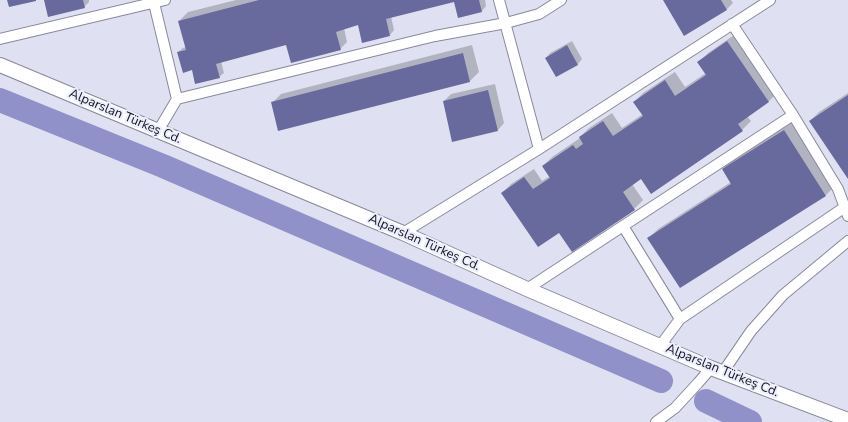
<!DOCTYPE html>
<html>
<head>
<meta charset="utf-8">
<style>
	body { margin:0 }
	canvas { display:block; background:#dfe0f1 }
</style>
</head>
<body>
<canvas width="848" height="422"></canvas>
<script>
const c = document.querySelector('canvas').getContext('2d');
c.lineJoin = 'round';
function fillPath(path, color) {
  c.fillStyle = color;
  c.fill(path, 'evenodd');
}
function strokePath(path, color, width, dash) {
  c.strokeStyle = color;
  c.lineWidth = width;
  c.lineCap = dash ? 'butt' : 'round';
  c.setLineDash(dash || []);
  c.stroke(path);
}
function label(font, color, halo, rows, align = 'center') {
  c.font = font + ' "Nunito Sans",sans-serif';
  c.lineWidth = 4;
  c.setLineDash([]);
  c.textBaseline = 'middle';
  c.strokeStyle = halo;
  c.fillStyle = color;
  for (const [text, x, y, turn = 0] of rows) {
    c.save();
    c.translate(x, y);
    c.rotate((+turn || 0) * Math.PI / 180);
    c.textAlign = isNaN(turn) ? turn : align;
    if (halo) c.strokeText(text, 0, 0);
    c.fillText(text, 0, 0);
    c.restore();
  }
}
const shadow = new Path2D(`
	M45 0H89V2L84 7Z
	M236 0H456L391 16 394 30 390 35 363 41 359 24 344 28 347 42 340 49 289 43 221 61 224 73 219 77 193 69 178 52 183 48 186 47 179 21 188 12Z
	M457 0H485L486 6 482 11Z
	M664 0H731L733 3 726 10Z
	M737 33 777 93 768 102 747 116 751 121 742 130 642 178 632 184 643 200 634 209 559 232 502 193 511 184 534 169 542 181 550 176 543 166 552 157 580 138V137L589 128 612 113 622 128 643 114 634 102 643 93 675 72 685 87 706 73 699 62 708 53Z
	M572 41 582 59 578 64 556 76 546 58 550 53Z
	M472 45 479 72 470 81 279 130 272 103 281 94Z
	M495 84 504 123 498 130 444 101 451 94Z
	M848 93V177L810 121 819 112Z
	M793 122 835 186 826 195 680 287 649 238 658 229 731 182 723 169 732 160Z`);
const river = new Path2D(`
	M0 100 163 166 661 381
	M706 401 750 422`);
const building = new Path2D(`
	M7 0H36V1L9 7Z
	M44 0H83L85 8 48 17Z
	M259 0H479L482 12 458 18 454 2 386 19 390 36 362 43 358 25 336 32 341 50 291 63 286 45 216 64 220 78 195 84 192 70 183 73 177 52 186 50 178 21Z
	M663 0H721L727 10 684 36Z
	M727 41 769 102 738 124 743 131 651 194 641 179 623 192 635 210 572 252 559 233 538 247 501 193 524 177 533 189 550 178 542 166 573 145 576 149 583 144 579 137 603 121 613 136 643 116 633 102 665 80 675 96 706 75 697 62Z
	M567 45 578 65 556 77 545 58Z
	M463 53 470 82 278 131 271 102Z
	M488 90 498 131 452 142 443 101Z
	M848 95V179L809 121Z
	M784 130 826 196 680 288 647 238 731 184 722 169Z`);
const street = new Path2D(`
	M499 0 539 149
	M154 3 177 99
	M732 24 793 115 838 189 848 216
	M0 39 165 0
	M158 131 177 99 435 36 506 23 539 14 561 0
	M623 226 680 319
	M403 233 539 149 770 0
	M527 289 623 226 793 115
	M660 346 680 319 845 207
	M723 372 751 331 783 295 848 241
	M656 422 675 408 698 383 711 368`);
const secondary = new Path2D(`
	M0 65 403 233 527 289 711 368 848 420`);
const streetNames = [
	["Alparslan Türkeş Cd.",125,117,23],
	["Alparslan Türkeş Cd.",424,243,24],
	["Alparslan Türkeş Cd.",722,371,22]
];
fillPath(shadow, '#0003');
strokePath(river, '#9091c8', 24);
fillPath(building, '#68699d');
strokePath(street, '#898a99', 12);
strokePath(secondary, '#898a99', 16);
strokePath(street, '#fff', 10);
strokePath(secondary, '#fff', 14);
label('13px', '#121318', '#ecedfe', streetNames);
</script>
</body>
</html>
